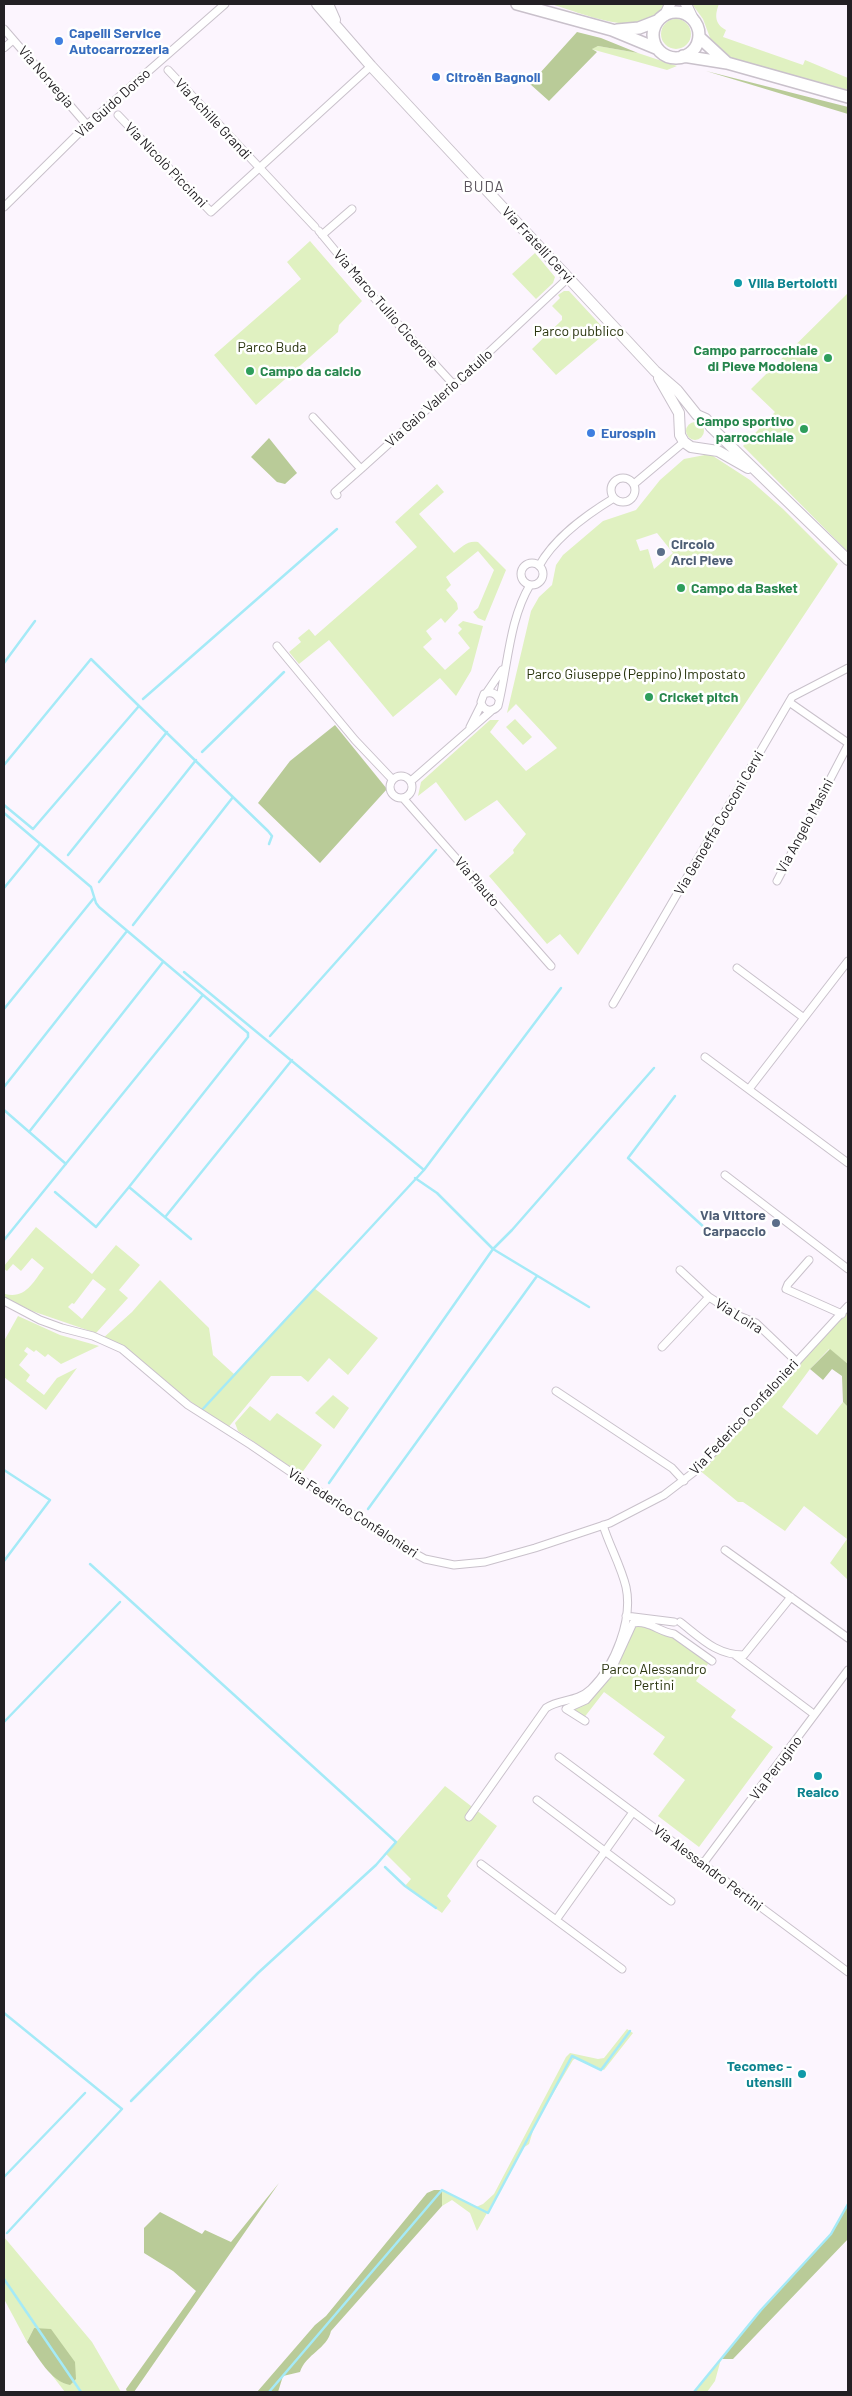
<!DOCTYPE html>
<html>
<head>
<meta charset="utf-8">
<style>
	body { margin:0 }
	#map { position:relative; width:852px; height:2396px; overflow:hidden; background:#fcf5fe; font-family:Barlow,sans-serif }
	canvas { display:block }
	.frame { position:absolute; inset:0; border:5px solid #232024; pointer-events:none }
</style>
</head>
<body>
<div id="map">
<canvas width="852" height="2396"></canvas>
<div class="frame"></div>
</div>
<script>
const c = document.querySelector('canvas').getContext('2d');
c.lineJoin = 'round';
function fillPath(path, color) {
  c.fillStyle = color;
  c.fill(path, 'evenodd');
}
function strokePath(path, color, width, dash) {
  c.strokeStyle = color;
  c.lineWidth = width;
  c.lineCap = dash ? 'butt' : 'round';
  c.setLineDash(dash || []);
  c.stroke(path);
}
function label(font, color, halo, rows, align = 'center') {
  c.font = font + ' Barlow,sans-serif';
  c.lineWidth = 5;
  c.setLineDash([]);
  c.textBaseline = 'middle';
  c.strokeStyle = halo;
  c.fillStyle = color;
  for (const [text, x, y, turn = 0] of rows) {
    c.save();
    c.translate(x, y);
    c.rotate((+turn || 0) * Math.PI / 180);
    c.textAlign = isNaN(turn) ? turn : align;
    if (halo) c.strokeText(text, 0, 0);
    c.fillText(text, 0, 0);
    c.restore();
  }
}
const green = new Path2D(`
	M551 4H666C645 43 583 13 551 4Z
	M692 4H719C715 14 714 24 726 30L723 37 803 65 805 60 848 78V90L727 57 712 43 703 19Z
	M661 34a15 15 0 1 1 30 0a15 15 0 1 1-30 0Z
	M598 46 638 53 677 66 667 70 591 49Z
	M310 241 362 301 339 325 338 332 256 405 214 355 301 279 287 262Z
	M535 253 555 277 553 283 536 299 512 274Z
	M564 291H569L607 332 556 375 532 349 562 320V316L552 306 560 298 558 295Z
	M848 293V552L743 446 775 412 751 389Z
	M686 431a9 9 0 1 1 18 0a9 9 0 1 1-18 0Z
	M710 454 750 480 783 509 838 564 578 955 560 934 547 944 489 876 514 853 513 850 526 834 497 800 465 821 436 782 418 796 421 782 490 720H499L490 732 526 771 557 748 516 704 507 713 531 611 539 597 552 585 556 565 563 555 603 521 636 510 660 480 684 459ZM657 533 673 553 654 569 648 549 640 551 636 540Z
	M437 484 444 492 419 514 454 553C462 547 467 540 478 542L506 570 485 621 478 618 473 612 478 608 494 570 478 551 446 577 451 585 446 590 457 603 458 609 445 623 441 618 426 631 432 639 423 647 445 670 470 648 458 633 462 629 458 625 463 621 483 626 471 671 456 696 440 678 393 717 329 640 299 664 289 652 301 642 298 638 309 629 315 636 417 547 395 522Z
	M515 719 532 737 523 745 506 727Z
	M36 1227 92 1274 116 1245 140 1265 119 1290 128 1298 96 1333 32 1311 4 1297 5 1294C26 1299 33 1282 44 1268L32 1258 21 1271 13 1264 7 1271 4 1269V1266ZM93 1279 106 1289 82 1319 68 1307 72 1303 74 1304Z
	M160 1280 209 1328 213 1355 234 1374 314 1288 378 1338 348 1375 329 1358 308 1382 301 1376H271L227 1429 144 1366 102 1339 132 1312Z
	M848 1306V1364L829 1349 810 1369 782 1407 817 1435 843 1402 848 1407V1580L830 1563 847 1539 804 1506 785 1531 743 1502H738L698 1469Z
	M18 1316 60 1335 99 1346 61 1364 48 1354 45 1357 36 1350 34 1352 27 1347 24 1351 28 1354 19 1365 30 1375 26 1381 44 1395 57 1378 77 1368 46 1410 4 1377V1341Z
	M333 1395 349 1408 334 1429 315 1413Z
	M250 1406 270 1421 277 1413 322 1445 301 1474 238 1431 235 1423Z
	M633 1623 674 1635 710 1661 696 1681 736 1710 731 1717 773 1747 699 1847 658 1816 685 1780 653 1754 665 1737 604 1692 583 1719 567 1709 586 1700Z
	M445 1786 497 1826 447 1896 451 1901 442 1913 405 1886 411 1879 386 1854Z
	M627 2029 633 2033 604 2070 576 2058 573 2060 535 2124 529 2144 523 2148 477 2231 470 2213 452 2200 442 2206V2190L476 2207 483 2204 494 2194 566 2057 570 2053 598 2059 604 2058Z
	M4 2237 92 2342 121 2392H65L48 2370 63 2383 34 2328 27 2342 4 2299Z
	M721 2359 715 2381 707 2392H694Z`);
const forest = new Path2D(`
	M577 32 601 38 638 53 598 46 592 49 597 52 549 101 530 84Z
	M706 71 848 107V114Z
	M269 438 297 473 285 484 277 482 251 457Z
	M335 725 387 789 320 863 258 803 290 761Z
	M830 1349 848 1364V1407L843 1402 842 1376 832 1369 823 1380 810 1369Z
	M279 2183 134 2392H127L126 2389 196 2291 173 2271 144 2253V2228L160 2212 202 2234 205 2230 231 2242Z
	M434 2190H442V2206L331 2331C327 2349 306 2354 300 2372L283 2376 278 2392H257L315 2325 326 2316 427 2193Z
	M848 2204V2239L733 2359H721L761 2310 831 2234Z
	M34 2328 51 2329 75 2362 76 2379 70 2385C50 2381 39 2358 27 2342Z`);
const stream = new Path2D(`
	M4 663 35 621
	M143 699 337 529
	M202 752 284 672
	M4 765 91 659 139 706
	M4 805 33 829 139 706 268 831 272 836 269 844
	M4 813 91 887 96 903 99 907 248 1033V1037L129 1187 191 1239
	M68 855 167 732
	M99 882 196 760
	M4 888 40 844
	M133 925 233 797
	M184 972 424 1170
	M4 1009 94 898
	M270 1036 436 850
	M4 1087 127 931
	M675 1096 628 1158 706 1229
	M4 1110 66 1164
	M29 1132 163 962
	M415 1178 437 1193 493 1249 512 1230 654 1068
	M55 1192 96 1227 129 1187
	M166 1216 292 1060
	M4 1240 202 996
	M201 1411 424 1170 561 988
	M4 1470 50 1500 4 1561
	M329 1483 493 1249 589 1307
	M368 1509 537 1276
	M90 1564 396 1842 376 1865 258 1973 131 2101
	M4 1722 120 1602
	M385 1867 405 1886 436 1908
	M4 2013 122 2109 7 2233
	M4 2177 85 2093
	M4 2279 81 2392
	M269 2392 442 2190 488 2213 572 2056 601 2070 630 2031
	M694 2392 761 2310 831 2234 848 2204`);
const street = new Path2D(`
	M4 29 87 125
	M4 48 13 40
	M168 70 315 227
	M118 115 211 212 371 66
	M4 207 87 125 225 4
	M319 231 376 300 454 385
	M322 235 352 209
	M313 417 361 469 454 385 568 278
	M611 490a12 12 0 1 1 24 0a12 12 0 1 1-24 0Z
	M634 484 684 442
	M337 495 335 492 361 469
	M521 574a11 11 0 1 1 22 0a11 11 0 1 1-22 0Z
	M539 566C555 537 586 515 614 498
	M277 646 355 740 392 779
	M487 692 502 670
	M499 699C496 693 491 691 484 694L481 702C483 711 492 713 498 706 508 666 509 620 530 585
	M789 702 848 743
	M470 727 481 705
	M390 787a11 11 0 1 1 22 0a11 11 0 1 1-22 0Z
	M411 781 491 711
	M403 798 551 966
	M777 881 848 745
	M737 968 804 1018
	M613 1004 792 697 848 668
	M705 1057 848 1163
	M749 1089 848 961
	M725 1175 848 1269
	M809 1260 788 1284 786 1289 842 1314
	M680 1270 709 1297 739 1316 756 1323 797 1362
	M4 1301 40 1320 62 1328 93 1336 122 1349 188 1405 251 1445 392 1541 425 1559 454 1565 485 1562 535 1548 610 1523 664 1495 698 1469 848 1306
	M662 1347 709 1297
	M556 1391 672 1468 684 1481
	M725 1550 848 1638
	M626 1616 674 1622
	M680 1622C701 1638 716 1655 744 1655L791 1597
	M735 1655 811 1712
	M585 1721 566 1709 586 1700 611 1671 633 1623C649 1620 659 1632 674 1634L712 1661
	M559 1757 848 1972
	M537 1800 671 1901
	M469 1817 546 1708C561 1698 576 1703 591 1689 615 1666 633 1619 626 1587 621 1566 609 1545 603 1525
	M481 1864 556 1920 633 1812
	M702 1865 848 1670
	M556 1920 622 1969`);
const secondary = new Path2D(`
	M317 4 371 66 655 371 677 390 697 415 706 419 711 427 848 560
	M328 4 335 20
	M686 4 693 19
	M665 15 670 4
	M659 378 679 413 680 435 684 442 691 447 718 451 748 468`);
const primary = new Path2D(`
	M517 4 612 30 658 49
	M653 35a23 23 0 1 1 46 0a23 23 0 1 1-46 0Z
	M617 30 639 28 657 21
	M699 37 726 62
	M683 56 727 63 848 97`);
const markers = [
	[59,41,5,"#3f7fe0"],
	[436,77,5,"#3f7fe0"],
	[738,283,5,"#0f9aa8"],
	[828,358,5,"#2e9e5b"],
	[250,371,5,"#2e9e5b"],
	[804,429,5,"#2e9e5b"],
	[591,433,5,"#3f7fe0"],
	[661,552,5,"#5c6f8a"],
	[681,588,5,"#2e9e5b"],
	[649,697,5,"#2e9e5b"],
	[776,1223,5,"#5c6f8a"],
	[818,1776,5,"#0f9aa8"],
	[802,2074,5,"#0f9aa8"]
];
const shopNames = [
	["Capelli Service",69,33],
	["Autocarrozzeria",69,49],
	["Citroën Bagnoli",446,77],
	["Eurospin",601,433]
];
const streetNames = [
	["Via Norvegia",46,77,49],
	["Via Guido Dorso",113,103,-42],
	["Via Achille Grandi",213,119,47],
	["Via Nicolò Piccinni",166,165,46],
	["Via Fratelli Cervi",538,245,47],
	["Via Marco Tullio Cicerone",386,309,49],
	["Via Gaio Valerio Catullo",439,398,-42],
	["Via Genoeffa Cocconi Cervi",719,823,-60],
	["Via Angelo Masini",805,826,-62],
	["Via Plauto",477,882,49],
	["Via Loira",739,1316,32],
	["Via Federico Confalonieri",744,1417,-47],
	["Via Federico Confalonieri",353,1513,33],
	["Via Perugino",776,1768,-53],
	["Via Alessandro Pertini",708,1868,37]
];
const cultureNames = [
	["Villa Bertolotti",748,283],
	["Realco",818,1792,"center"],
	["Tecomec -",792,2066,"right"],
	["utensili",792,2082,"right"]
];
const parkNames = [
	["Parco pubblico",579,331],
	["Parco Buda",272,347],
	["Parco Giuseppe (Peppino) Impostato",636,674],
	["Parco Alessandro",654,1669],
	["Pertini",654,1685]
];
const leisureNames = [
	["Campo parrocchiale",818,350,"right"],
	["di Pieve Modolena",818,366,"right"],
	["Campo da calcio",260,371],
	["Campo sportivo",794,421,"right"],
	["parrocchiale",794,437,"right"],
	["Campo da Basket",691,588],
	["Cricket pitch",659,697]
];
const serviceNames = [
	["Circolo",671,544],
	["Arci Pieve",671,560],
	["Via Vittore",766,1215,"right"],
	["Carpaccio",766,1231,"right"]
];
const neighbourhoodNames = [
	["BUDA",484,187]
];
fillPath(green, '#e0f1c1');
fillPath(forest, '#b9cb98');
strokePath(stream, '#a5eaf7', 2.5);
strokePath(street, '#c9c1cb', 9);
strokePath(secondary, '#c9c1cb', 12);
strokePath(primary, '#c9c1cb', 14);
strokePath(street, '#fff', 7);
strokePath(secondary, '#fff', 10);
strokePath(primary, '#fff', 11);
for (const [x, y, r, color] of markers) {
  const dot = new Path2D();
  dot.arc(x, y, r, 0, 2 * Math.PI);
  c.fillStyle = color;
  c.fill(dot);
  strokePath(dot, '#fff', 2);
}
label('bold 14px', '#366cbe', '#fff', shopNames, 'left');
label('14px', '#232024', '#fff', streetNames);
label('bold 14px', '#0d838f', '#fff', cultureNames, 'left');
label('14px', '#29340e', '#fff', parkNames);
label('bold 14px', '#27864d', '#fff', leisureNames, 'left');
label('bold 14px', '#4e5e75', '#fff', serviceNames, 'left');
c.letterSpacing = '1px';
label('15px', '#59525b', '#fff', neighbourhoodNames);
c.letterSpacing = '0px';
</script>
</body>
</html>
